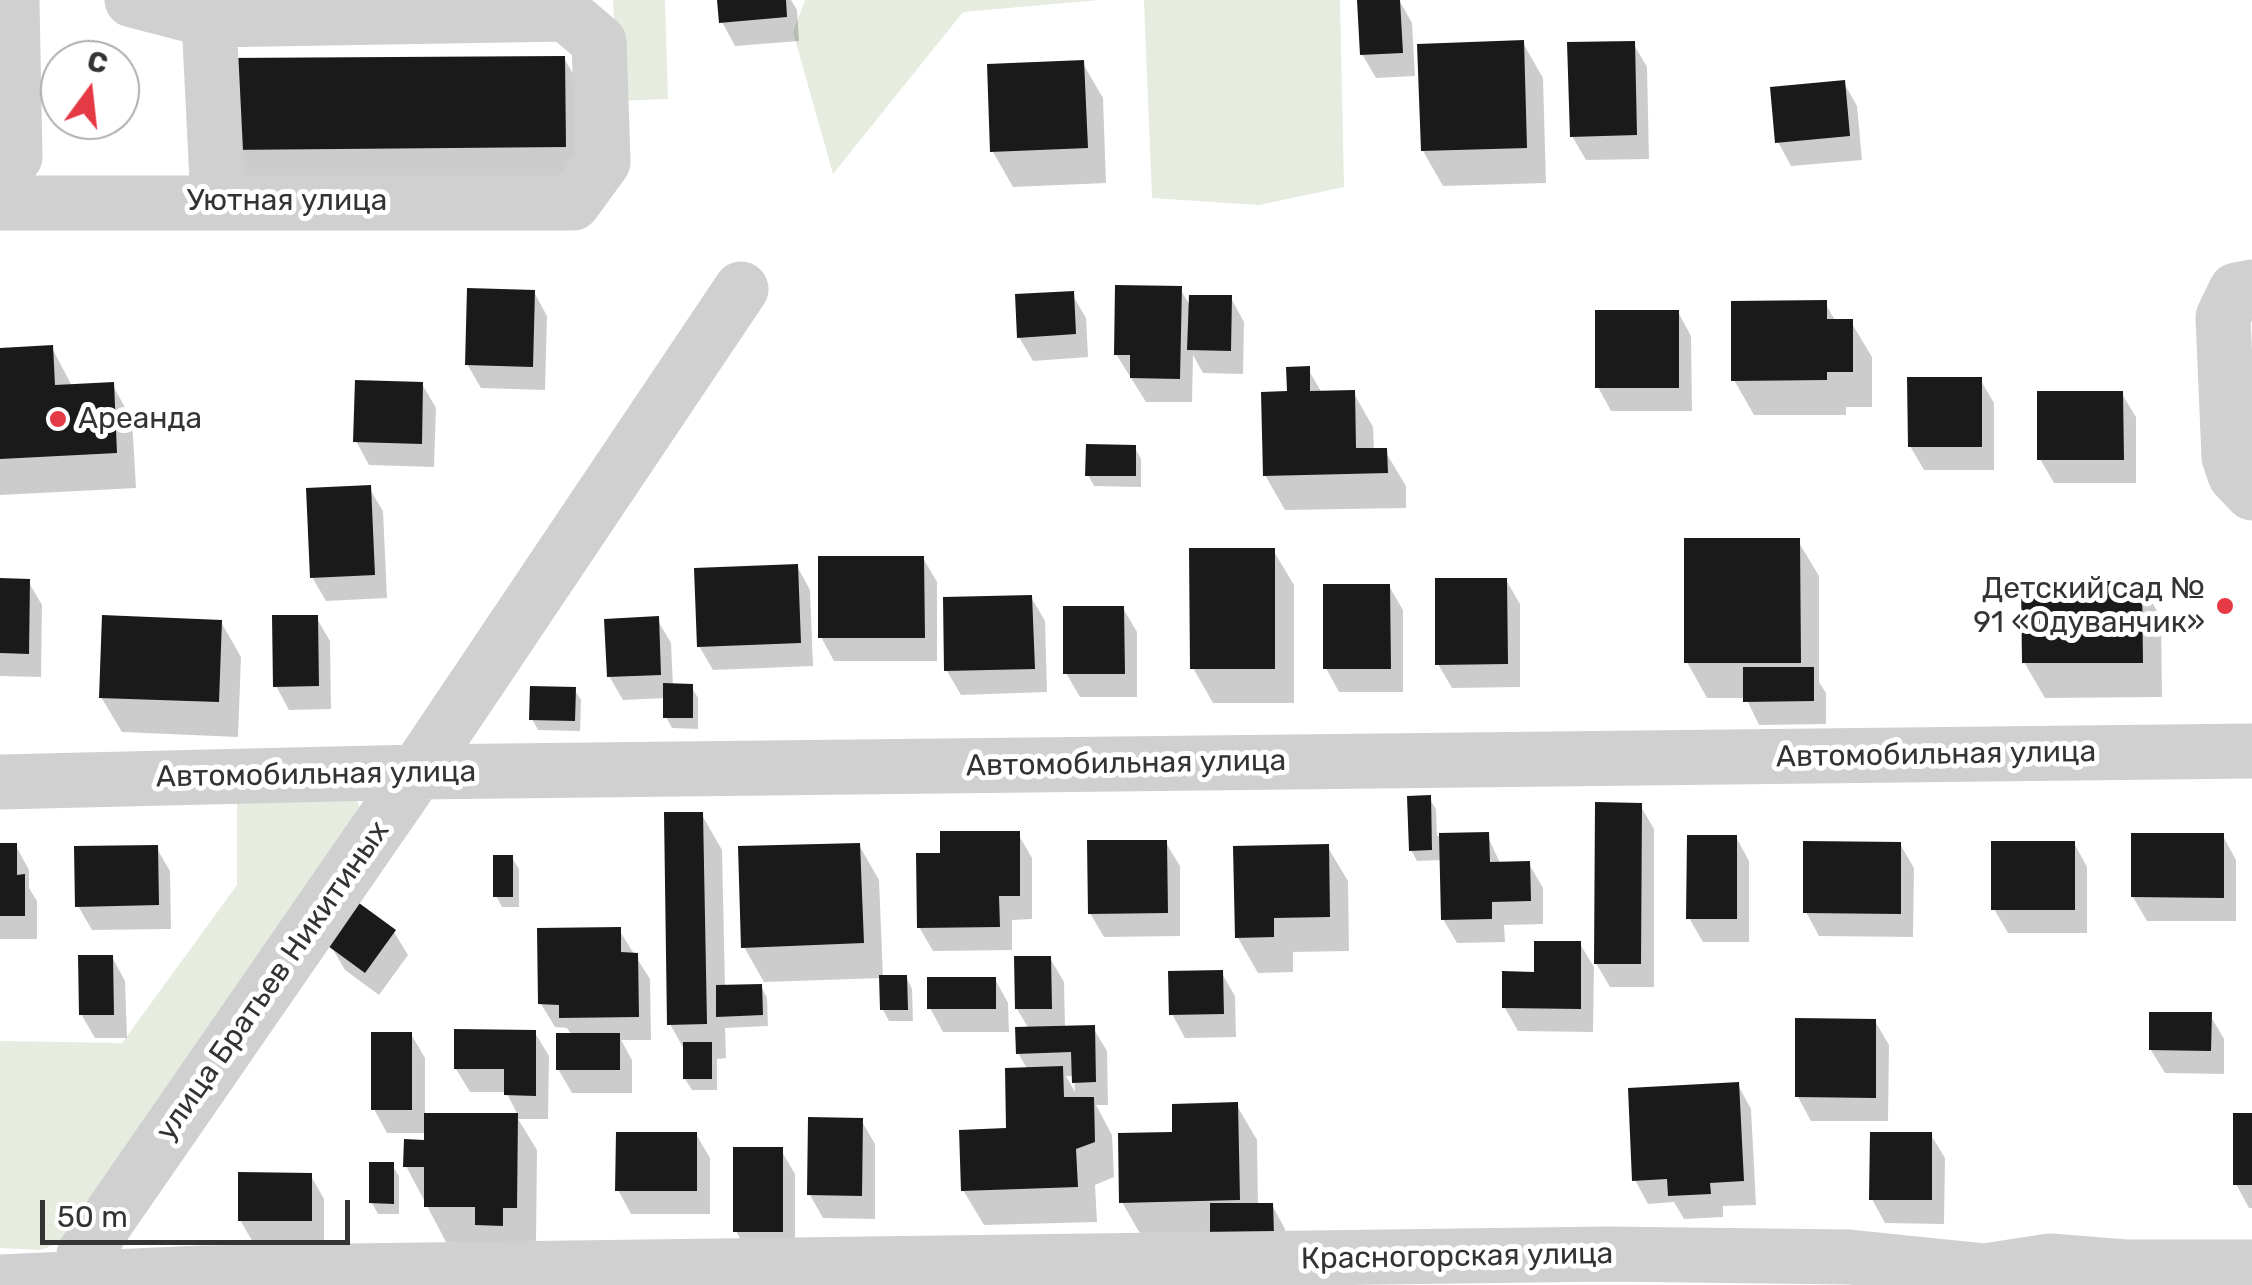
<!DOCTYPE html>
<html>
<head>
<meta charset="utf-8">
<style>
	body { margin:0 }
	#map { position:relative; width:2252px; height:1285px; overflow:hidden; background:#fff; font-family:Rubik,sans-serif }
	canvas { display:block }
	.north { position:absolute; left:40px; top:40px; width:100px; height:100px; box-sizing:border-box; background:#fff; border:2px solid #adadad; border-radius:50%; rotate:15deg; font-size:28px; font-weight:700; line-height:40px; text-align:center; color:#333 }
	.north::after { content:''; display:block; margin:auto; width:35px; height:45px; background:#e63946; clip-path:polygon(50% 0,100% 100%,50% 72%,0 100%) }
	.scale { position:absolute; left:40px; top:1200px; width:310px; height:45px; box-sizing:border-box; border:5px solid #333; border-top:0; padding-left:12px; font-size:30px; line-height:35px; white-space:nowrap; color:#333; -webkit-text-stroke:8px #fff; paint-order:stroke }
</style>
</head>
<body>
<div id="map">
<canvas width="2252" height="1285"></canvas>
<div class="north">С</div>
<div class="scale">50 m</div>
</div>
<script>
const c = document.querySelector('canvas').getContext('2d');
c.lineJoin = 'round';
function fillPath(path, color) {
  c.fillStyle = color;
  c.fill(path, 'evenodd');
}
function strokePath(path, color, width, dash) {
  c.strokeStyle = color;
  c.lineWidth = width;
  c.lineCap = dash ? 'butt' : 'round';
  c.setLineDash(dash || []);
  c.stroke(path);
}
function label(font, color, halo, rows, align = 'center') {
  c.font = font + ' Rubik,sans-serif';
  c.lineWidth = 10;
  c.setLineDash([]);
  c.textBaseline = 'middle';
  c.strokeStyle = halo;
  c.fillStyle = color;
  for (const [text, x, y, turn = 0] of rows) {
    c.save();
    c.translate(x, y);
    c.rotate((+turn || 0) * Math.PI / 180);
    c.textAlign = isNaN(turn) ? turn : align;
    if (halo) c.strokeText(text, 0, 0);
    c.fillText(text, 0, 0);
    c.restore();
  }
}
const green = new Path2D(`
	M613 0H665L668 99 617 101Z
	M805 0H1099L963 12 833 174 793 32Z
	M1144 0H1340L1344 187 1259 205 1152 198Z
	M340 795 358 802 363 819 65 1240 41 1250 0 1248V1041L122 1043 237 885V796Z`);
const shadow = new Path2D(`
	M720 0H791L797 10 799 41 735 46 722 22Z
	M1399 0 1412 23 1415 76 1376 78 1362 54Z
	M1523 43 1543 78 1546 183 1443 186 1423 151Z
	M1633 43 1647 67 1649 159 1586 160 1572 136Z
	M564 58 599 119 600 207 263 210 228 150Z
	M1082 62 1103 98 1106 183 1013 187 993 152Z
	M1844 83 1857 106 1862 160 1791 166 1778 142Z
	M1180 289 1191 307 1231 298 1244 322 1243 374 1203 373 1193 355 1192 402H1146L1116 354Z
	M534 292 547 316 545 390 481 388 467 364Z
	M1072 294 1086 318 1088 357 1033 361 1019 337Z
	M1825 303 1836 322H1851L1872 357V407H1846V415H1754L1734 380Z
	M1678 312 1691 336 1692 411H1611L1598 387Z
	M52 348 72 386 112 384 132 420 136 488 0 495V350Z
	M1308 369 1322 393 1353 392 1373 427 1374 451H1385L1406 486V508L1285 510 1265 475 1289 394Z
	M1980 379 1994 403V470H1924L1910 446Z
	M422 384 436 408 434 467 369 465 356 441Z
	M2122 394 2136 417V483H2054L2040 459Z
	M1135 448 1141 459V487L1094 486 1088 475Z
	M369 488 383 511 387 598 326 601 312 577Z
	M1798 541 1819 576V682L1826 693V724L1759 725 1746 698H1707L1687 662Z
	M1273 550 1294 585V703H1213L1193 668Z
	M923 558 937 582V661H834L821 637Z
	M797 566 810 590 813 666 713 670 699 646Z
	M1506 580 1520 604V687L1452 688 1438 664Z
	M0 581H28L42 605 41 677 0 676Z
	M2141 583 2161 618 2162 697 2045 698 2024 662Z
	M1389 586 1403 610V692H1339L1326 668Z
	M1031 597 1045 621 1047 692 961 695 947 671Z
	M1123 608 1137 632V697H1080L1066 673Z
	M316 617 330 641 331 709 289 710 276 686Z
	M657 619 671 643 673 686H691L698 698V729L672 728 666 717V698L623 700 609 676Z
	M221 622 241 657 238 737 122 732 101 697Z
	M574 689 581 700 580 731 538 730 532 719Z
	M1429 798 1436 809 1437 836 1487 835 1501 865 1529 864 1543 888V924L1504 925 1505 942 1457 943 1443 919 1442 860 1417 861 1411 850Z
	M1640 805 1654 829V987H1610L1596 963Z
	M702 815 722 850 725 987 761 986 767 998 768 1026 725 1028 726 1058 717 1059V1090H692L685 1079V1051L670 1024Z
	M1018 834 1032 858V919L1012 920V950L933 951 919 927 942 856Z
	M2223 836 2236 860V921H2147L2133 897Z
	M1736 837 1749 861V942H1703L1689 918Z
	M1166 843 1180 866V936L1104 937 1090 913Z
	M2074 843 2087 867V933H2008L1994 909Z
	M1900 844 1914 868 1913 937 1819 936 1806 912Z
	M859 845 879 880 883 978 906 977 912 989 913 1021H889L883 1010 882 978 764 982 744 947Z
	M0 846H16L29 870V888L37 901V939H0Z
	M1327 846 1348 881 1349 951 1293 952V972L1258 973 1238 938Z
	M156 847 170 871 171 929 92 930 78 906Z
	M512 858 519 869V907H502L496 896Z
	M619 930 650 979 651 1040H621L632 1060V1093H572L558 1069 572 1036 567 1028 555 1027 541 1004Z
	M394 932 408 955 379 995 345 970 331 946Z
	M1580 944 1594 967 1593 1032 1518 1031 1505 1008 1536 974Z
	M112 957 125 981 127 1038H95L81 1014Z
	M1050 958 1064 982 1065 1028H1093L1107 1051 1108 1105H1096L1112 1135 1114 1177 1095 1185 1097 1222 984 1225 963 1190 1009 1131 1028 1070 1018 1053 1029 1029 1017 1009ZM1066 1076H1074L1075 1092Z
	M1221 972 1235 996 1236 1037 1185 1038 1172 1014Z
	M995 979 1008 1003 1009 1032H943L930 1008Z
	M2210 1015 2224 1039V1074L2165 1073 2151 1050Z
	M1875 1021 1889 1045 1888 1121H1811L1798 1097Z
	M535 1033 549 1056 548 1119H518L537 1150 536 1243 446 1242 406 1166 426 1142V1133H387L374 1109 411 1034 425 1058V1115H518L506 1092H470L456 1069Z
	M1738 1085 1751 1109 1756 1205 1723 1206V1217L1684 1219 1674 1202 1648 1204 1635 1180Z
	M1236 1104 1257 1140 1258 1205H1272L1285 1229 1286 1257 1142 1237 1122 1202 1175 1135Z
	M2252 1116V1208H2249L2236 1184Z
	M861 1120 875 1144V1219L823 1218 810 1195Z
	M696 1134 710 1158V1214H631L618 1190Z
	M1931 1135 1945 1158 1944 1224 1885 1223 1872 1199Z
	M781 1150 795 1174V1255H749L736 1231Z
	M392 1165 399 1176V1214H378L372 1203Z
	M311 1176 324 1199V1245L254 1244 240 1220Z`);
const building = new Path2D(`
	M717 0H786L787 17 719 23Z
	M1357 0H1400L1403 53 1360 55Z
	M1524 40 1527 148 1421 151 1417 44Z
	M1635 41 1637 135 1570 137 1567 42Z
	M565 56 566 147 225 150 224 58Z
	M1084 60 1088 148 990 152 987 64Z
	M1845 80 1850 136 1775 143 1770 87Z
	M1115 285 1182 286 1180 379 1130 378V355H1114Z
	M467 288 535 290 533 367 465 365Z
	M1074 291 1076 334 1017 338 1015 294Z
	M1189 295H1232L1231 351 1187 350Z
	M1827 300V319H1853V372H1827V380L1731 381V301Z
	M1595 310H1679V388H1595Z
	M53 345 55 385 114 382 117 453 0 459V348Z
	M1310 366V391L1355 390 1356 448H1387L1388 473 1263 476 1261 392 1287 391 1286 367Z
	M1907 377H1982V447H1908Z
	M355 380 423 382 422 444 353 442Z
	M2037 391H2123L2124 460H2037Z
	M1086 444 1136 445V476H1085Z
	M371 485 375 575 310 578 306 488Z
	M1684 538H1800L1801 663H1684Z
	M1189 548H1275V669H1190Z
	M818 556H924L925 638H818Z
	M798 564 801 643 697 647 694 568Z
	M0 578 30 579 29 654 0 653Z
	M1435 578H1507L1508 664 1435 665Z
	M2021 581H2142L2143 663H2022Z
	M1323 584H1390L1391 669H1323Z
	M1032 595 1035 669 944 671 943 597Z
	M1063 606H1124L1125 674H1063Z
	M102 615 222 620 219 702 99 698Z
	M272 615H318L319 686 273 687Z
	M659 616 661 675 607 677 604 619Z
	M1743 667H1814V701L1743 702Z
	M663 683 693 684V718H663Z
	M530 686 576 687 575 721 529 720Z
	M1431 795 1432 850 1409 851 1407 796Z
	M1595 802 1642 803 1641 964H1594Z
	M664 812H703L707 1024 667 1025Z
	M940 831H1020V896H999L1000 927 917 928 916 853H940Z
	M1489 832 1490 862 1530 861 1531 901 1492 902V919L1441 920 1439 833Z
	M2131 833H2224V898L2131 897Z
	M1687 835H1737V919H1686Z
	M1087 840H1167L1168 913 1088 914Z
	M1803 841 1901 842V914L1803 913Z
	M1991 841H2075V910H1991Z
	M0 843H17V875L25 874V916H0Z
	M860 843 864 943 741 948 738 846Z
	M1329 844 1330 917 1274 918V937L1235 938 1233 846Z
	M158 845 159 905 75 907 74 846Z
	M493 855H513V897H493Z
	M359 903 396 930 365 973 328 946Z
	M621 927V952L638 953 639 1017 559 1018V1005L538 1004 537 928Z
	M1534 941H1581V1009L1502 1008V971L1534 972Z
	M78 955H113L114 1015H79Z
	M1014 956H1051L1052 1009H1015Z
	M1223 970 1224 1014 1169 1015 1168 971Z
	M879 975H907L908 1010H880Z
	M927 977H996V1009H927Z
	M762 984 763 1015 716 1017V985Z
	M2149 1012H2212L2211 1051 2149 1050Z
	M1795 1018 1876 1019V1098L1795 1097Z
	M1095 1025 1096 1082 1072 1083 1071 1052 1016 1054 1015 1027Z
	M454 1029 536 1030V1096L504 1095V1069H454Z
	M371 1032H412V1110H371Z
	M556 1033H620V1070H556Z
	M683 1042H712V1079H683Z
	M1063 1066 1064 1097H1094L1095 1142 1076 1149 1078 1187 961 1191 959 1130 1006 1128 1005 1068Z
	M1739 1082 1744 1181 1710 1183 1711 1194 1668 1196 1667 1179 1632 1181 1628 1088Z
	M1238 1102 1240 1200 1119 1203 1118 1133 1172 1132V1104Z
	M424 1113H518L517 1208H503V1226L475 1225V1207H424V1167H403L404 1139 424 1140Z
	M2233 1113H2252V1185H2233Z
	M808 1117 863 1118 862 1196 807 1195Z
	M616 1132H697V1191H615Z
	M1870 1132H1932V1200H1869Z
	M733 1147H783V1232H733Z
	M369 1162H394V1204L369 1203Z
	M238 1172 312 1173V1221H238Z
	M1210 1203H1273L1274 1234 1210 1236Z`);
const minor = new Path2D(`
	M209 20 218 201
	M0 158 15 157 12 0
	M0 203H573L603 162 599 42 566 14 209 20 132 0
	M2252 287 2236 290 2223 317 2229 457 2235 475 2252 493
	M0 782 417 772 2252 751
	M83 1278 84 1254 417 772 741 289
	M0 1282 201 1273 1607 1254 1849 1257 1985 1271 2050 1261 2126 1267H2252`);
const markers = [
	[58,419,10,"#e63946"],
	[2225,606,10,"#e63946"]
];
const streetNames = [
	["Уютная улица",287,201],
	["Автомобильная улица",1936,755,-1],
	["Автомобильная улица",1126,764,-1],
	["Автомобильная улица",316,775,-1],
	["улица Братьев Никитиных",273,981,-55],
	["Красногорская улица",1457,1257,-1]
];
const poiNames = [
	["Ареанда",78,419],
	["Детский сад №",2205,589,"right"],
	["91 «Одуванчик»",2205,623,"right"]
];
fillPath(green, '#e6ecdf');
fillPath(shadow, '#0003');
fillPath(building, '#1a1a1a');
strokePath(minor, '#d0d0d0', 55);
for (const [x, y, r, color] of markers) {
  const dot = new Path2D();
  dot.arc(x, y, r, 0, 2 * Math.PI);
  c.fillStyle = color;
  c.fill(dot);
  strokePath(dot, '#fff', 4);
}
label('30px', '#333', '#fff', streetNames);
label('30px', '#333', '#fff', poiNames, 'left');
</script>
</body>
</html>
